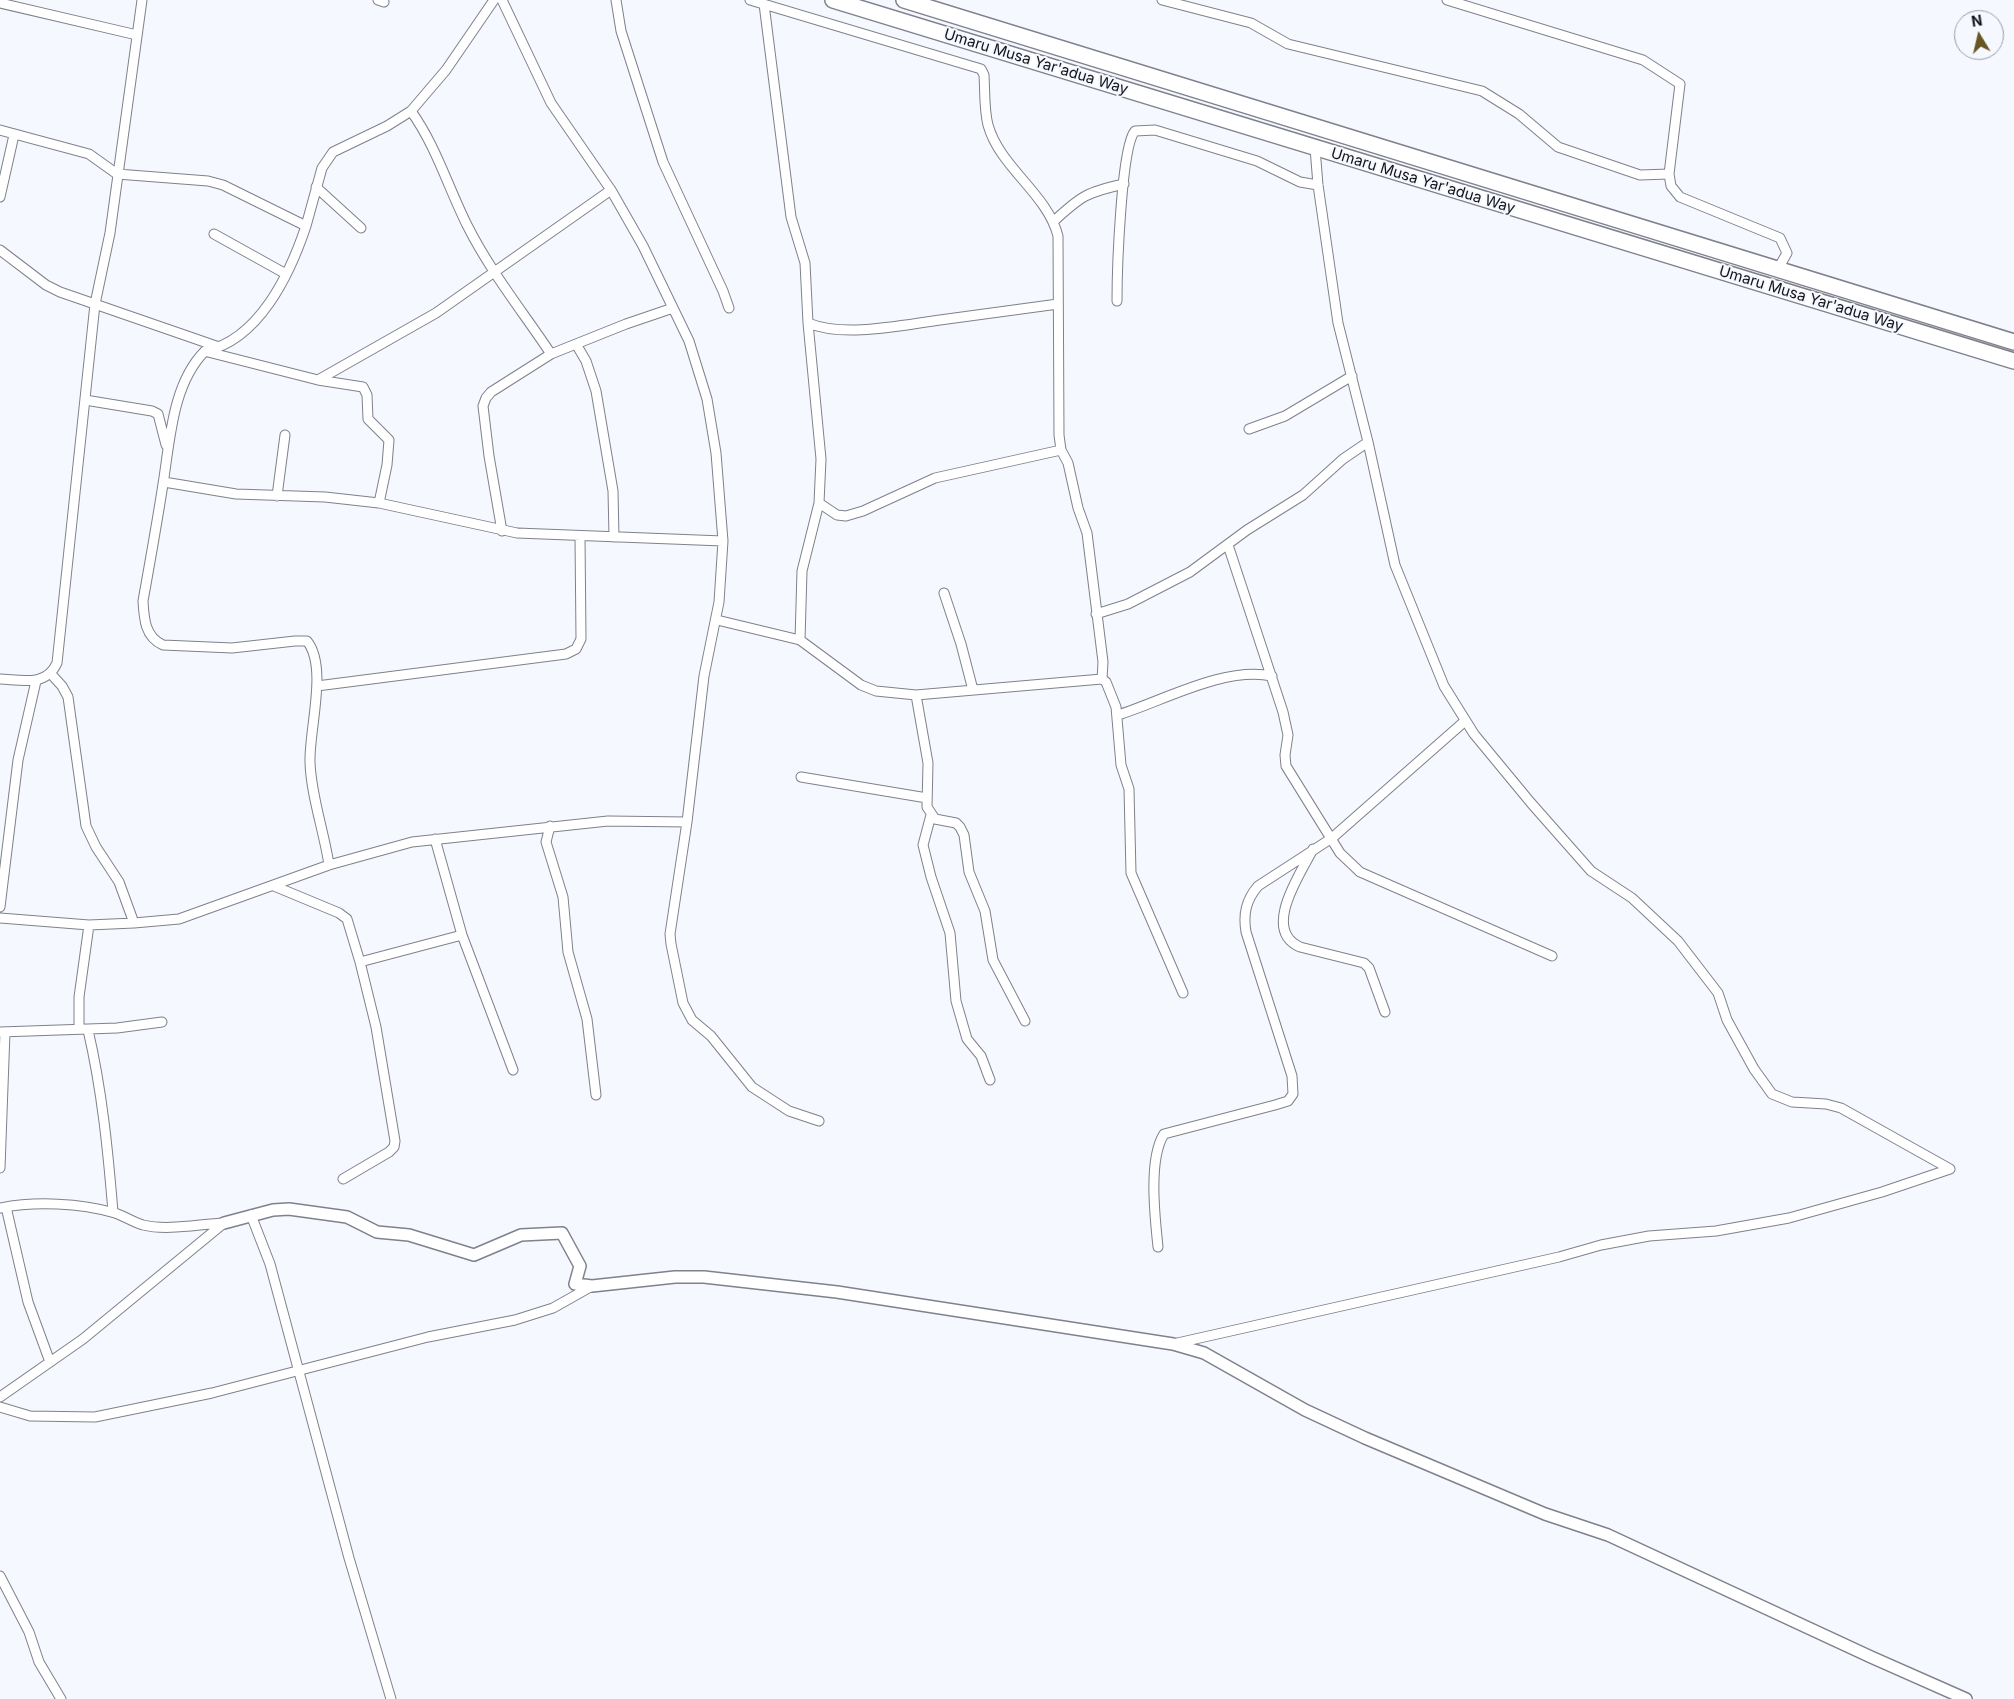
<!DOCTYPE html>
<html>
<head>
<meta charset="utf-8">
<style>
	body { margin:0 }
	#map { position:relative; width:2014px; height:1699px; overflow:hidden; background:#f6f8ff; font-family:Inter,sans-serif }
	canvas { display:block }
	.north { position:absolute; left:1954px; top:10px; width:50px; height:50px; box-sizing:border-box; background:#f6f8ff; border:1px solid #9b9da3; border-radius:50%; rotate:351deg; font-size:14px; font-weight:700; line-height:20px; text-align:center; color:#131418 }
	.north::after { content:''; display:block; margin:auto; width:18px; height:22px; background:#675523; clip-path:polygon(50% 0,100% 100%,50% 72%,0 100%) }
</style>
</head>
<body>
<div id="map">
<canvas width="2014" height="1699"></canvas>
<div class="north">N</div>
</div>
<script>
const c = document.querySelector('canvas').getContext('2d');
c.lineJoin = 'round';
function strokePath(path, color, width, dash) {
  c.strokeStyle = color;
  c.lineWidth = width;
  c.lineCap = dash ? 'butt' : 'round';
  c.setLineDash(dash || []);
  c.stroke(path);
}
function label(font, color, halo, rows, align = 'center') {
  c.font = font + ' Inter,sans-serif';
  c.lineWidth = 4;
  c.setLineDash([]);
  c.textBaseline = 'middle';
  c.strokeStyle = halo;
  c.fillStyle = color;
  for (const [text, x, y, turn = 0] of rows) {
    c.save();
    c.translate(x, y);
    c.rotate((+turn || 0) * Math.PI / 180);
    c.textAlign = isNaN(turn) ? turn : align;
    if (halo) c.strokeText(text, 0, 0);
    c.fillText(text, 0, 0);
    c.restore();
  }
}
const minor = new Path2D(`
	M378 0 384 2
	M502 0 551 103 611 190 643 246 689 341 707 399 716 453 723 541 719 602 704 676 687 822 670 934 671 944 683 1003 692 1020 711 1036 752 1087 789 1111 819 1121
	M616 0 621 31 663 162 723 291 729 308
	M750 0 981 69 984 75C985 91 984 110 988 125 1000 168 1047 193 1058 236L1059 435 1061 450 1068 463 1078 508 1087 533 1103 662 1102 679
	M1162 0 1251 23 1288 44 1482 91 1519 114 1558 147 1640 175 1669 174
	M1447 0 1643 60 1680 84 1669 174 1671 186 1680 197 1780 238 1787 253 1778 269
	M0 3 137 35
	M764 4 791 217 805 263 808 323 821 459 819 503 802 571 800 640
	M411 111C436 146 448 187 467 225 490 271 523 312 551 354
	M0 130 89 154 117 174 208 181 223 185 306 226C290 274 259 340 205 351 172 384 170 441 163 484 157 523 150 562 143 601 144 619 145 637 163 645L232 648 295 641H307C328 667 309 729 310 762 311 796 324 831 329 865
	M1315 148 1318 185 1338 323 1368 442 1395 565 1444 686 1474 734 1531 803 1591 871 1632 898 1678 941 1718 993 1727 1020 1754 1069 1772 1094 1792 1102 1826 1104 1841 1108 1950 1169
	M316 187 361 228
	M0 197 14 135
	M1054 221C1081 196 1087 192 1124 184
	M306 226 322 168 333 152 387 126 411 111 446 70 494 0
	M214 234 286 274
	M0 250 46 285 60 292 219 347
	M1117 301C1117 273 1121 146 1135 131L1155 130 1257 161 1300 182 1318 185
	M808 323C844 338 902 325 940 320 979 315 1019 309 1058 304
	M576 344 586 361 596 391 613 491 614 537
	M208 352 318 380 363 387 367 395 368 419 389 440 387 465 379 503
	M318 380 436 313 611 190
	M85 400 152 411 158 414 166 445
	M1249 429 1285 416 1352 376
	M164 482 236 494 325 497 379 503 517 533 723 541
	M277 496 285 435
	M819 503 837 515 846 516 863 511 935 478 1061 450
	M502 531 489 456 483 406 486 398 491 392 551 354 626 324 673 308
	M1228 545 1283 712 1288 735 1285 755 1286 766 1340 853 1360 872 1552 956
	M944 593 961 644 973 690
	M1096 614 1128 604 1190 572 1247 530 1303 495 1343 459 1368 442
	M717 620 800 640 861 685 876 691 916 695 928 763 927 807 935 819 956 823 960 827 964 835 969 872 985 911 993 960 1025 1021
	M51 674 62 686 68 697 86 826 96 847 119 882 134 923
	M0 679C22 680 46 687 57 663L95 304 110 233 142 0
	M317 686 566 654 576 649 581 639 580 537
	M916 695 1102 679 1106 682 1116 707 1121 765 1129 789 1131 873 1183 993
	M1118 715C1163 701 1224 666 1272 676
	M801 777 927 798
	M931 815 923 845 931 877 950 933 956 1001 967 1039 981 1056 990 1080
	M550 826 546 842 563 897 568 952 587 1019 596 1095
	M435 839 462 935 513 1070
	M1313 849C1301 873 1261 930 1300 947L1364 963 1369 968 1385 1012
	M274 886 339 913 347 919 360 962 376 1027 395 1141 394 1147 389 1152 343 1179
	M0 907 18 760 36 681
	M0 918 89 925 134 923 179 919 329 865 412 842 608 821 687 822
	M360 962 462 935
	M79 1029V997L89 925
	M88 1030C102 1090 108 1151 113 1212
	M0 1032 117 1028 162 1022
	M0 1168 5 1032
	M6 1207 28 1302 50 1362
	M0 1208C35 1201 80 1203 115 1213 124 1216 133 1222 143 1225 168 1231 199 1224 224 1223
	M251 1215 270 1264 349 1558 391 1699
	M1158 1247C1155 1218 1148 1159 1164 1134L1275 1105 1288 1101 1293 1094 1292 1076 1246 932C1243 914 1246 900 1258 886L1332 838 1465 721
	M1173 1344 1559 1257 1601 1245 1649 1236 1716 1231 1789 1218 1882 1192 1950 1169
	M0 1397 83 1339 224 1223
	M0 1407 30 1416 95 1417 212 1393 428 1337 515 1320 553 1308 592 1286
	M0 1576 29 1632 39 1662 61 1699`);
const tertiary = new Path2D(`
	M224 1223 273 1210 289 1209 347 1217 377 1232 409 1235 474 1255 521 1235 562 1233 580 1266 575 1284 592 1286 675 1277H704L837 1292 1173 1344 1204 1353 1305 1410 1365 1438 1545 1514 1608 1535 1871 1657 1966 1699`);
const primary = new Path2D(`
	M833 0 2014 361
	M904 0 2014 342`);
const streetNames = [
	["Umaru Musa Yar'adua Way",1036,62,17],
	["Umaru Musa Yar'adua Way",1423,181,17],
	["Umaru Musa Yar'adua Way",1811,299,17]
];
strokePath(minor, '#7f818c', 11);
strokePath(tertiary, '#7f818c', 14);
strokePath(primary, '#7f818c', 18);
strokePath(minor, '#fff', 9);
strokePath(tertiary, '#fff', 11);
strokePath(primary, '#fff', 15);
label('15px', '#131418', '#f6f8ff', streetNames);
</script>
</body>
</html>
